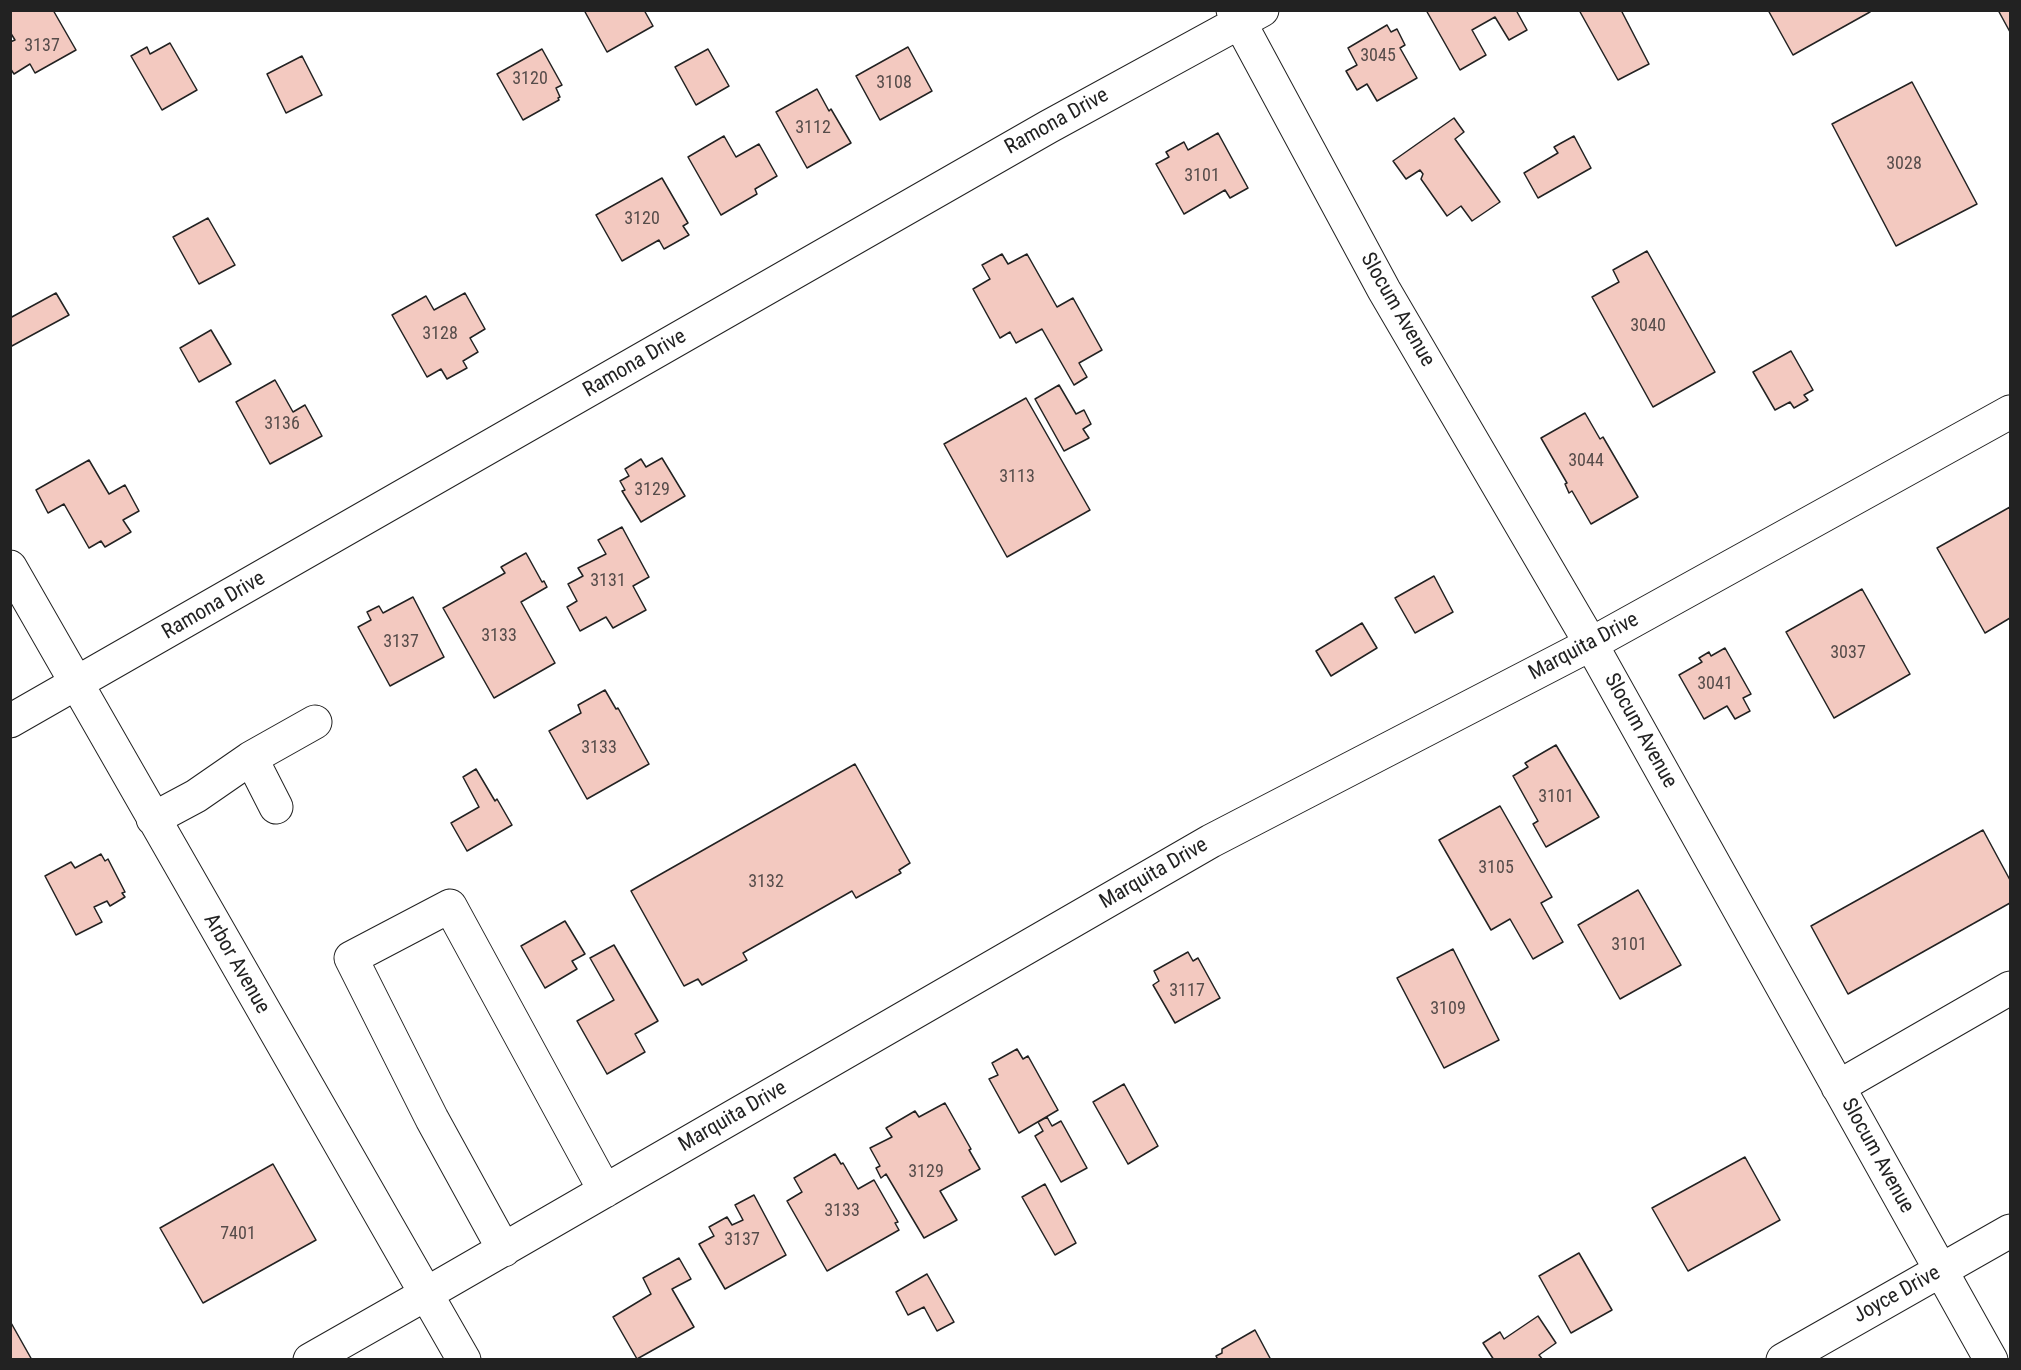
<!DOCTYPE html>
<html>
<head>
<meta charset="utf-8">
<style>
	body { margin:0 }
	#map { position:relative; width:2021px; height:1370px; overflow:hidden; background:#fff; font-family:"Roboto Condensed",sans-serif }
	canvas { display:block }
	.frame { position:absolute; inset:0; border:12px solid #222; pointer-events:none }
</style>
</head>
<body>
<div id="map">
<canvas width="2021" height="1370"></canvas>
<div class="frame"></div>
</div>
<script>
const c = document.querySelector('canvas').getContext('2d');
c.lineJoin = 'round';
function fillPath(path, color) {
  c.fillStyle = color;
  c.fill(path, 'evenodd');
}
function strokePath(path, color, width, dash) {
  c.strokeStyle = color;
  c.lineWidth = width;
  c.lineCap = dash ? 'butt' : 'round';
  c.setLineDash(dash || []);
  c.stroke(path);
}
function label(font, color, halo, rows, align = 'center') {
  c.font = font + ' "Roboto Condensed",sans-serif';
  c.lineWidth = 4.5;
  c.setLineDash([]);
  c.textBaseline = 'middle';
  c.strokeStyle = halo;
  c.fillStyle = color;
  for (const [text, x, y, turn = 0] of rows) {
    c.save();
    c.translate(x, y);
    c.rotate((+turn || 0) * Math.PI / 180);
    c.textAlign = isNaN(turn) ? turn : align;
    if (halo) c.strokeText(text, 0, 0);
    c.fillText(text, 0, 0);
    c.restore();
  }
}
const building = new Path2D(`
	M10 10H53L76 50 35 73 30 64 14 74 10 68V42L15 40 10 32Z
	M584 10H644L653 26 607 52Z
	M1426 10H1516L1527 30 1509 40 1495 17 1472 30 1486 55 1460 70Z
	M1579 10H1621L1649 64 1618 80Z
	M1768 10H1869L1870 12 1793 55Z
	M1998 10H2010V32Z
	M1387 25 1391 32 1397 29 1405 45 1400 48 1417 78 1377 101 1367 84 1357 90 1346 71 1357 65 1348 48Z
	M170 43 197 90 162 110 131 56 147 47 150 54Z
	M908 47 932 91 880 120 856 76Z
	M542 49 562 85 556 88 560 97 558 98 559 100 523 120 497 74Z
	M708 49 729 86 696 105 675 67Z
	M302 56 322 95 286 113 267 74Z
	M1912 82 1977 204 1896 246 1832 124Z
	M817 89 829 111 831 109 851 143 807 168 776 112Z
	M1454 118 1464 132 1455 139 1500 202 1472 221 1461 206 1447 216 1421 179 1423 174 1420 170 1406 179 1393 161Z
	M1218 133 1248 188 1230 198 1225 190 1184 214 1156 164 1169 157 1166 152 1184 142 1188 150Z
	M724 136 736 157 759 144 777 176 755 189 757 194 721 215 688 157Z
	M1574 136 1591 168 1538 198 1524 173 1558 153 1554 147Z
	M662 178 688 223 683 226 689 235 664 249 659 240 622 261 596 215Z
	M208 218 235 265 199 284 173 237Z
	M1647 251 1715 372 1653 407 1592 297 1619 282 1613 270Z
	M1002 254 1008 264 1027 254 1057 307 1073 298 1102 350 1079 363 1087 377 1074 385 1042 329 1016 343 1010 332 1000 338 973 289 990 279 982 265Z
	M56 293 69 315 10 347V318Z
	M465 293 485 329 470 338 478 352 463 361 467 368 447 379 441 369 427 377 392 315 426 296 434 310Z
	M211 330 231 364 199 382 180 348Z
	M1791 351 1813 390 1804 395 1808 400 1794 408 1790 402 1775 410 1753 372Z
	M275 380 293 412 305 405 322 436 270 464 236 402Z
	M1059 385 1076 414 1084 410 1091 424 1083 429 1089 438 1064 451 1035 399Z
	M1026 398 1090 510 1007 557 944 444Z
	M1585 413 1600 439 1603 437 1638 497 1591 524 1572 491 1569 493 1565 484 1567 483 1541 438Z
	M662 458 685 496 641 522 622 491 625 490 620 481 629 476 625 469 641 459 646 467Z
	M89 460 109 494 125 485 139 511 123 520 131 532 105 547 101 541 89 548 64 504 48 513 36 490Z
	M2010 507V618L1985 633 1937 548Z
	M622 527 649 577 633 586 646 610 613 628 606 617 580 631 567 607 577 601 568 584 583 576 578 568 606 554 598 540Z
	M526 553 542 582 544 581 547 587 521 602 555 663 494 698 443 608 505 573 501 567Z
	M1434 576 1453 612 1415 633 1395 598Z
	M1862 589 1910 674 1834 718 1786 632Z
	M413 597 444 657 390 686 358 627 371 620 367 612 379 606 383 613Z
	M1362 623 1377 648 1331 676 1316 651Z
	M1725 648 1751 694 1743 698 1750 711 1735 719 1727 706 1704 719 1679 675 1702 662 1699 658 1709 652 1711 656Z
	M605 690 616 709 618 708 649 764 587 799 549 731 581 713 578 705Z
	M1556 745 1599 817 1546 847 1533 824 1538 821 1513 776 1528 767 1525 763Z
	M855 764 910 863 899 870 901 873 856 898 852 891 743 953 747 960 702 985 698 979 684 986 631 891Z
	M476 769 495 801 497 799 512 825 467 851 451 823 479 807 463 777Z
	M1500 806 1552 897 1541 903 1563 942 1533 959 1510 919 1491 930 1439 840Z
	M1983 830 2010 880V903L1848 994 1811 926Z
	M101 854 105 861 108 859 125 892 122 893 125 897 110 906 107 901 94 907 102 922 76 935 45 876 71 862 75 868Z
	M1638 890 1681 965 1620 999 1578 925Z
	M565 921 585 954 572 961 577 969 545 988 521 946Z
	M614 945 658 1021 635 1034 645 1052 607 1074 577 1021 614 1000 590 958Z
	M1453 949 1499 1040 1444 1068 1397 978Z
	M1188 952 1193 961 1198 958 1220 998 1175 1023 1153 985 1159 981 1154 971Z
	M1017 1049 1023 1059 1028 1056 1058 1110 1019 1133 989 1079 998 1075 992 1063Z
	M1124 1084 1158 1146 1128 1164 1093 1102Z
	M945 1103 971 1149 969 1150 980 1169 940 1191 957 1220 924 1238 886 1174 881 1178 876 1168 880 1166 870 1148 892 1137 886 1128 915 1111 919 1117Z
	M1047 1117 1052 1126 1061 1121 1087 1168 1061 1182 1035 1136 1043 1131 1038 1122Z
	M835 1154 841 1164 843 1163 858 1189 874 1180 898 1222 895 1223 899 1230 827 1271 787 1201 802 1192 794 1178Z
	M1745 1157 1780 1220 1688 1271 1652 1208Z
	M273 1164 316 1240 203 1303 160 1228Z
	M1045 1184 1076 1243 1055 1255 1022 1197Z
	M754 1195 786 1255 725 1289 699 1244 714 1236 709 1227 727 1217 732 1225 743 1220 735 1205Z
	M1579 1253 1612 1310 1571 1333 1539 1276Z
	M679 1258 691 1279 672 1289 694 1327 637 1359 613 1317 651 1294 643 1278Z
	M927 1274 954 1322 937 1331 924 1307 908 1315 896 1292Z
	M1538 1316 1556 1343 1539 1355 1543 1360H1494L1483 1343 1500 1332 1504 1339Z
	M10 1321 32 1360H10Z
	M1255 1330 1271 1360H1218L1216 1356 1222 1353V1349Z`);
const minor = new Path2D(`
	M1233 10 1384 290 1591 644 1991 1360
	M10 567 464 1360
	M10 721 1048 127 1262 10
	M251 758 315 722
	M153 819 196 796 251 758 276 807
	M1838 1087 2010 988
	M504 1250 432 1119 351 958 450 906 605 1191
	M310 1360 426 1294 1211 841 1591 644 2010 412
	M1783 1360 2010 1231`);
const numberNames = [
	["3137",42,46],
	["3045",1378,56],
	["3120",530,79],
	["3108",894,83],
	["3112",813,128],
	["3028",1904,164],
	["3101",1202,176],
	["3120",642,219],
	["3040",1648,326],
	["3128",440,334],
	["3136",282,424],
	["3044",1586,461],
	["3113",1017,477],
	["3129",652,490],
	["3131",608,581],
	["3133",499,636],
	["3137",401,642],
	["3037",1848,653],
	["3041",1715,684],
	["3133",599,748],
	["3101",1556,797],
	["3105",1496,868],
	["3132",766,882],
	["3101",1629,945],
	["3117",1187,991],
	["3109",1448,1009],
	["3129",926,1172],
	["3133",842,1211],
	["7401",238,1234],
	["3137",742,1240]
];
const streetNames = [
	["Ramona Drive",1057,122,-29],
	["Slocum Avenue",1397,310,60],
	["Ramona Drive",635,364,-30],
	["Ramona Drive",214,606,-30],
	["Marquita Drive",1584,647,-28],
	["Slocum Avenue",1640,731,61],
	["Marquita Drive",1154,874,-30],
	["Arbor Avenue",236,964,60],
	["Marquita Drive",733,1117,-30],
	["Slocum Avenue",1877,1156,61],
	["Joyce Drive",1897,1295,-29]
];
fillPath(building, '#f3c9c0');
strokePath(building, '#222', 1.5);
strokePath(minor, '#222', 35);
strokePath(minor, '#fff', 33);
label('18px', '#564c4a', null, numberNames);
label('21px', '#222', '#fff', streetNames);
</script>
</body>
</html>
